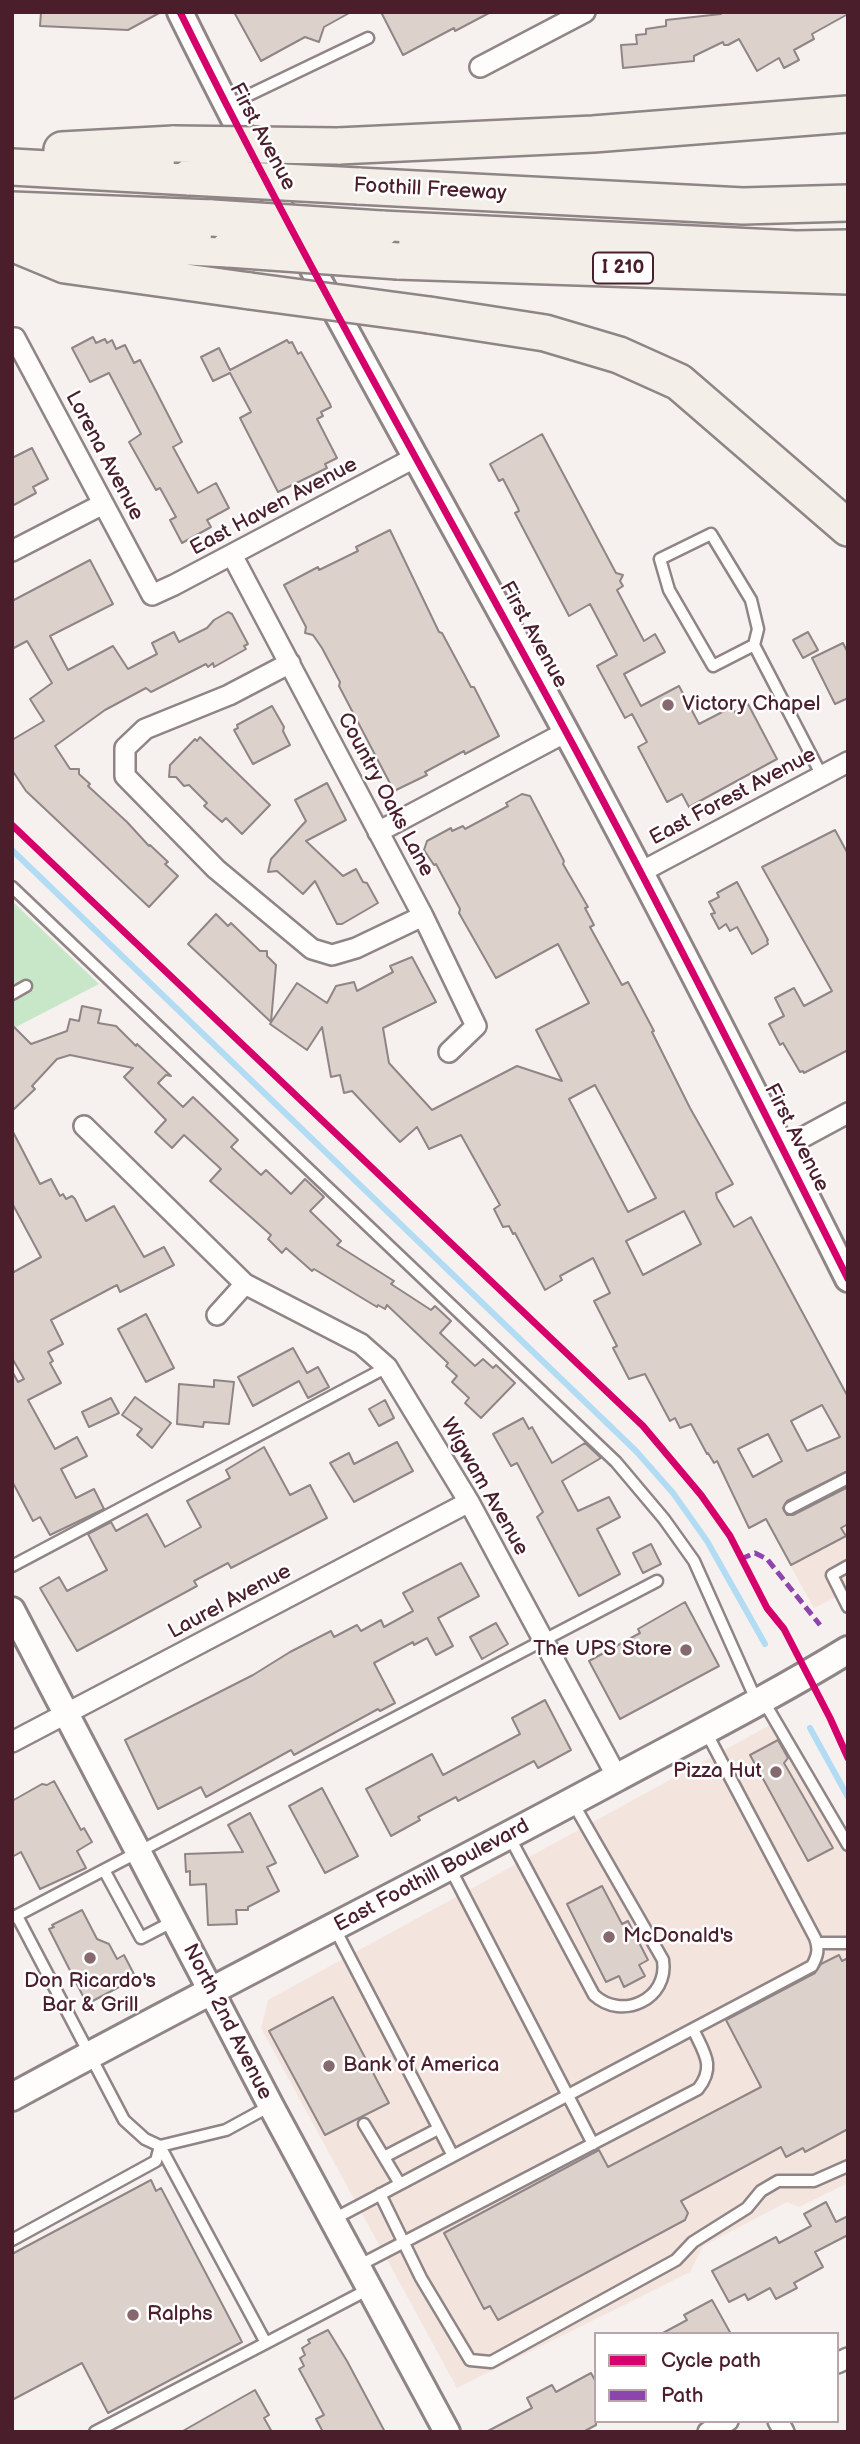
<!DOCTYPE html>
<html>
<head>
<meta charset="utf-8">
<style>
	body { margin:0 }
	#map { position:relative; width:860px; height:2444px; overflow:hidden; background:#f6f0ee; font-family:"Balsamiq Sans",sans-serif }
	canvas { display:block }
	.frame { position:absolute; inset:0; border:14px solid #4a1f2b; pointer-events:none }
	.legend { position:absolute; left:594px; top:2332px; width:245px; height:91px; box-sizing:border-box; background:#fff; border:2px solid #b7a5aa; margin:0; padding:9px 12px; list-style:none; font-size:21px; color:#4a1f2b }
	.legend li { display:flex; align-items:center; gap:14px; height:35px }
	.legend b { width:35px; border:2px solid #b7a5aa }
</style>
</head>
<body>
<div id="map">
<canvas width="860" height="2444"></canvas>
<div class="frame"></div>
<ul class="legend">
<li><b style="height:9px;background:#d6006c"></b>Cycle path</li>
<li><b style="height:9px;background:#8e44ad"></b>Path</li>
</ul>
</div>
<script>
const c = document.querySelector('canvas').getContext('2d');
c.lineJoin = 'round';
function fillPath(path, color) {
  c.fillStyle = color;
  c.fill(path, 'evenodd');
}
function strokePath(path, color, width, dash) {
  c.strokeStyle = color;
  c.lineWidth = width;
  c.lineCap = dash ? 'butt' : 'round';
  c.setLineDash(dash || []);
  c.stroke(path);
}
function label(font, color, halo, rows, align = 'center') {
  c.font = font + ' "Balsamiq Sans",sans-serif';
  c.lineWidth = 5;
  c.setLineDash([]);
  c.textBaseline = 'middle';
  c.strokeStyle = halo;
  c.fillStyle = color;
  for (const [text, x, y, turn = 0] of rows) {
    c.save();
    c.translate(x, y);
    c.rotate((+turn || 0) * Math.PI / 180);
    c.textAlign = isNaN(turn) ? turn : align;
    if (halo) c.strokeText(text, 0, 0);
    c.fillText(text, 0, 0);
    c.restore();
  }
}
const built = new Path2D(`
	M848 1482V1591L814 1608 767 1524Z
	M772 1724 848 1854V2183L799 2207 787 2202 703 2246 690 2272 457 2388 261 2028 268 2000Z`);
const green = new Path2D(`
	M12 901 99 984 12 1029Z`);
const stream = new Path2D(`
	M12 850 636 1451 673 1493 707 1541 765 1644
	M810 1728 848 1797`);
const building = new Path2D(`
	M41 12H161L128 30 40 26Z
	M234 12H351L324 27 319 42 305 37 261 61Z
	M381 12H491L455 31 454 28 403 55Z
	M720 12H848V14L812 34 814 39 794 50 799 60 784 68 779 58 757 71 739 39 728 45H724L723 42 694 56V61L623 68 621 45 637 44 636 35 646 34V29L666 26V20L721 14Z
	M93 337 96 343 105 339 107 343 112 340 116 349 125 345 134 363 140 360 182 442 173 447 198 493 216 483 229 508 207 520 211 527 182 543 170 520 176 517 160 488 156 490 129 442 141 434 109 373 90 382 72 348Z
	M287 340 289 343 292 342 298 354 301 352 330 404 331 407 321 412 323 416 317 419 337 458 325 464 327 468 278 492 240 418 251 412 230 373 213 381 201 357 219 348 230 370Z
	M542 434 616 573 623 575 620 581 623 586 617 590 644 641 655 634 665 652 624 674 641 706 679 686 699 724 732 707 735 712 748 704 777 759 689 807 682 794 667 802 638 747 647 742 632 714 625 718 597 666 617 655 590 604 569 616 515 513 519 511 518 508 503 479 499 481 490 464Z
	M32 448 48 479 33 487 36 493 12 506V458Z
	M390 530 439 632 442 633 471 687H474L499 736 465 754 464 751 425 772 427 775 394 791 339 686 340 682 322 648 313 635 305 633 306 627 284 585 318 567 319 570 358 551 356 547Z
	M90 560 113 604 50 636 68 670 113 646 128 669 157 654 152 643 174 632 179 642 207 628 214 620 228 612 232 614 248 644 244 646 246 649 214 667 213 663 208 667 206 664 151 692 146 688 105 710 55 746 70 769H79V774L90 784 88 786 127 822 149 846 150 845 168 862 165 864 178 876 149 907 26 791 12 770V740L44 721 30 699 52 683 27 641 12 649V601Z
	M808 632 818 650 803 658 793 640Z
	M843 643 848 653V698L835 704 812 658Z
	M272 706 284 727 283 731 290 745 253 764 234 730 238 728 237 725Z
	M200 737 270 805 242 834 226 818 222 822 204 806 207 803 189 785 184 786 176 777H169L170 765 195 739 197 741Z
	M327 783 346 820 306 841 343 876 356 869 363 882 367 883 378 903 342 924H337L315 881 303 894 277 871 268 872 271 859 306 821 295 800Z
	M522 794 530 796 564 861 563 864 588 907 585 908 594 925 590 927 622 985 628 982 654 1031 652 1032 690 1108 733 1184 716 1193 717 1198 734 1227 751 1217 848 1397V1471L787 1501 783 1508 787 1515H793L848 1487V1524L841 1528 846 1536 791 1565 766 1519 749 1528 717 1461 714 1463 708 1453 707 1454 691 1424 680 1428 675 1418 670 1421 645 1374 629 1379 613 1348 617 1346 594 1301 610 1293 593 1258 560 1276 562 1280 545 1290 515 1233 513 1234 509 1226 503 1227 494 1209 500 1205 461 1135 429 1149 417 1127 400 1142 352 1091 344 1093 340 1075 331 1077 322 1027 307 1050 270 1024 297 983 327 1003 336 986 354 982 357 991 393 972 390 966 412 957 436 1002 383 1028 389 1063 432 1110 517 1066 562 1081 536 1030 589 1003 558 944 496 978 459 913 460 909 436 864 434 865 424 850 427 841 451 828 452 831 463 826 465 829 508 806 506 803ZM595 1085 656 1198 628 1212 569 1099ZM684 1211 701 1244 643 1275 626 1241ZM822 1405 840 1437 807 1451 791 1421ZM768 1434 782 1461 753 1477 738 1449Z
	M835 830 848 854V1050L804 1073 803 1071 800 1072 783 1043 780 1045 769 1024 784 1016 775 998 794 988 804 1006 832 991 762 867Z
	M737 882 768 940 767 941 768 944 752 954 737 927 730 931 726 924 719 929 711 914 715 913 709 902 719 897 717 893Z
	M216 914 228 926 231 923 260 951H267V956L276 965 271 1022 188 944Z
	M82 1006 101 1010 98 1023 116 1026 136 1046 137 1044 171 1076 166 1075 158 1083 183 1107 193 1097 238 1140 231 1147 261 1175 266 1170 291 1194 305 1179 324 1197 310 1211 341 1241 337 1245 394 1281 391 1284 431 1310 435 1306 451 1321 440 1333 475 1366 483 1359 493 1368 496 1365 515 1383 481 1418 465 1403 469 1398 452 1382 457 1376 446 1366 448 1363 387 1305 385 1309 378 1305 377 1307 314 1269 312 1271 286 1248 282 1253 268 1239 271 1235 210 1181 221 1169 184 1135 172 1148 155 1132 166 1120 124 1077 133 1068 70 1055 57 1059 32 1086 35 1089 12 1111V1025L31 1044 67 1031 70 1019 79 1021Z
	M12 1130 40 1184 51 1179 60 1196 63 1194 66 1199 72 1196 75 1199 86 1221 114 1206 144 1257 164 1247 174 1265 120 1292 117 1285 51 1320 63 1344 48 1352 53 1361 50 1363 61 1383 28 1400 55 1449 77 1437 87 1456 61 1469 76 1498 94 1489 104 1509 50 1535 40 1517 33 1521 12 1481V1371L18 1382 24 1379 12 1358V1273L41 1257 12 1203Z
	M146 1314 174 1368 146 1382 118 1329Z
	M293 1348 307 1373 318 1367 329 1387 308 1398 299 1381 253 1406 238 1377Z
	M214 1380 234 1382 229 1424 204 1422 203 1427 177 1424 179 1384 214 1387Z
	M135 1397 171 1423 152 1448 137 1435 142 1429 122 1415Z
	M111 1398 119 1413 89 1427 82 1412Z
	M385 1400 394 1418 379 1426 369 1409Z
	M523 1418 529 1429 532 1427 552 1463 585 1443 601 1458 562 1481 578 1511 609 1497 620 1517 597 1529 620 1574 579 1596 537 1517 543 1512 517 1463 511 1466 493 1434Z
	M397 1442 413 1471 354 1502 330 1463 349 1453 354 1464Z
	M264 1447 290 1495 310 1485 327 1518 231 1568 228 1563 194 1581 197 1586 77 1651 40 1588 59 1577 67 1591 107 1570 88 1534 111 1522 116 1531 147 1514 165 1547 201 1527 187 1501 230 1478 226 1470Z
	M651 1544 661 1564 643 1573 633 1553Z
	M461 1563 479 1596 438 1618 453 1646 436 1655 427 1638 414 1645 413 1642 374 1663 395 1703 380 1711 378 1709 294 1755 291 1750 206 1797 201 1787 158 1809 125 1740 253 1675 290 1652 331 1631 334 1637 357 1625 361 1631 381 1620 384 1627 413 1611 403 1593Z
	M685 1602 719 1666 620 1719 589 1661 640 1633 638 1629Z
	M496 1623 508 1644 482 1659 470 1637Z
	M545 1700 571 1750 538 1768 534 1761 458 1801 456 1797 418 1817 420 1820 391 1836 366 1789 432 1754 443 1775 520 1734 512 1718Z
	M778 1740 788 1758 784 1763 833 1848 808 1861 750 1755Z
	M54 1781 81 1830 84 1828 92 1842 77 1851 86 1868 40 1889 21 1852 12 1857V1801L42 1784 47 1785Z
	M322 1788 358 1856 325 1873 289 1806Z
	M250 1813 276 1863 267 1867 279 1891 248 1907V1910H236L237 1924 208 1925 206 1884 190 1885V1871L186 1872 185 1854 243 1852 228 1825Z
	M602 1886 622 1924 628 1921 648 1960 639 1965 645 1976 624 1987 619 1976 606 1982 567 1904Z
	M82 1910 97 1939 109 1944 117 1959 124 1955 136 1978 87 2004 49 1929 54 1927 52 1925Z
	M839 1955 842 1961 848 1958V2129L805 2152 803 2148 786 2157 781 2147 681 2201 688 2213 685 2220 498 2320 490 2306 484 2309 444 2233 599 2150 608 2167 761 2087 726 2020 815 1973 821 1964Z
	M333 1997 389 2103 325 2135 269 2031Z
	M151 2180 156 2191 161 2188 242 2342 108 2413 82 2363 12 2400V2254Z
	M826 2202 836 2222 848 2216V2235L815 2252 823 2267 794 2283 797 2288 776 2299 770 2288 748 2300 745 2294 729 2302 712 2271 776 2237 779 2243 811 2226 804 2214Z
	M712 2300 731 2334H661L687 2320 684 2315Z
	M328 2330 347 2361 385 2432H323L316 2419 324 2415 299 2369 304 2366 300 2358 305 2355 302 2348 310 2343 308 2340Z
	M591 2373 596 2382V2425L583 2432H486L532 2408 527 2398 552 2385 556 2392Z
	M255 2390 269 2415 264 2418 272 2432H181Z`);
const service = new Path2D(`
	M226 106 368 38
	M754 645 713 666 669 590 660 559 711 534 751 600 758 629 754 645 822 776
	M12 887 616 1462 664 1519 694 1561 757 1702
	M12 994 26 986
	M790 1508 848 1478
	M12 1566 387 1367
	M848 1566 832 1575 848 1607
	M763 1700 848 1845
	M509 1836 594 1995C622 2021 669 1999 663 1960L573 1803
	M450 1868 593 2144
	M104 1870 141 1938 174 1921
	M12 1918 657 1581
	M335 1929 453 2156
	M817 1943H848
	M270 2106 226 2130 160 2146 266 2343 369 2289
	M364 2124 400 2184
	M384 2157 438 2129
	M380 2194 421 2278 470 2360 491 2362 676 2260 693 2242 747 2208 761 2191 778 2181H814L848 2166
	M332 2220 812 1966C818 1955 819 1949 815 1938L705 1730
	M12 2240 156 2161 160 2146 145 2139 124 2120 17 1916
	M358 2266 698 2089C716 2066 704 2053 693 2029
	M95 2432 266 2343`);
const minor = new Path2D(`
	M480 67 585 12
	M12 338H15L152 595 174 585 416 457
	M12 551 103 504
	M232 555 423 916 476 1026 449 1052
	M290 663 229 695 145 729 125 748V776L216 869 312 949 332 955 356 948 423 916
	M378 832 566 732
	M639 873 848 762
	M84 1126 245 1284 361 1344 387 1367 469 1502 617 1777
	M783 1148 848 1113
	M217 1315 245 1284
	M12 1742 469 1502
	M837 2363 848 2358
	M778 2421 784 2432
	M708 2432 728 2421`);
const tertiary = new Path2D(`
	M180 12C304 264 445 507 578 754 671 927 760 1103 848 1279
	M12 1610 271 2106 447 2432`);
const secondary = new Path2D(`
	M12 2097C212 1988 416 1886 616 1778 694 1736 773 1696 848 1650`);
const motorway = new Path2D(`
	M338 146 593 134 848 114
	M62 150 174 144
	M12 167 190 177
	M358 186 743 206 848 203
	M12 210 212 218
	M381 229 796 249 848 248
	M23 239 229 249
	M12 243 65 265 250 291
	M398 261 848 276
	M429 315 545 333 619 355 679 382 848 528`);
const motorwayBridge = new Path2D(`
	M174 144 338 146
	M190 177 358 186
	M212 218 381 229
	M229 249 398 261
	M250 291 429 315`);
const quiet = new Path2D(`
	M741 1559 755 1553 767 1559 820 1625`);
const cycleway = new Path2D(`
	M180 12C304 264 445 507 578 754 671 927 760 1103 848 1279
	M12 825 643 1426 701 1495 730 1536 767 1608 784 1629 830 1718 848 1758`);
const markers = [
	[668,705,7,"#86686f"],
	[686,1650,7,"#86686f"],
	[776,1772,7,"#86686f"],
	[609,1937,7,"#86686f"],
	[90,1958,7,"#86686f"],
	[329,2066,7,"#86686f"],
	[133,2315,7,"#86686f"]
];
const shields = [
	[623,268,60]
];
const shieldNames = [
	["I 210",623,268]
];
const streetNames = [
	["First Avenue",262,137,62],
	["Foothill Freeway",430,190,3],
	["Lorena Avenue",104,456,62],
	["East Haven Avenue",274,507,-28],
	["First Avenue",533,635,61],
	["Country Oaks Lane",385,795,62],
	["East Forest Avenue",733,797,-28],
	["First Avenue",796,1138,63],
	["Wigwam Avenue",484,1487,60],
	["Laurel Avenue",230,1602,-28],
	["East Foothill Boulevard",432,1876,-28],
	["North 2nd Avenue",227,2022,63]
];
const poiNames = [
	["Victory Chapel",682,705],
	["The UPS Store",672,1650,"right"],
	["Pizza Hut",762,1772,"right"],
	["McDonald's",623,1937],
	["Don Ricardo's",90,1982,"center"],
	["Bar & Grill",90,2006,"center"],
	["Bank of America",343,2066],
	["Ralphs",147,2315]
];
fillPath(built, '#f4e4de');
fillPath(green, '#c8e7c8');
strokePath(stream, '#b1dcf3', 6);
fillPath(building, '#ddd1cb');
strokePath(building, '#908586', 2);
strokePath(service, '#908586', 15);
strokePath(minor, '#908586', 24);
strokePath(tertiary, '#908586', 30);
strokePath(secondary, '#908586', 32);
strokePath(motorway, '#908586', 40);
strokePath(service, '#fefdfc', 10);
strokePath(minor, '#fefdfc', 19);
strokePath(tertiary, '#fefdfc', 24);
strokePath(secondary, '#fefdfc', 26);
strokePath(motorway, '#f3eee8', 35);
strokePath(motorwayBridge, '#908586', 40, []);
strokePath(motorwayBridge, '#f3eee8', 35);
strokePath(quiet, '#8e44ad', 5, [10, 5]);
strokePath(cycleway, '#d6006c', 7);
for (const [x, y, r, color] of markers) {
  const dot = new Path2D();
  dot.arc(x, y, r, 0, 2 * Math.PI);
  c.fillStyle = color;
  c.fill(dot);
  strokePath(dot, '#fff', 2.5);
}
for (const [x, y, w] of shields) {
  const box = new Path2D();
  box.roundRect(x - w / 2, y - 15.5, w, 31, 5);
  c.fillStyle = '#fff';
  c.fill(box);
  strokePath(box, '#4a1f2b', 2);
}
label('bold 19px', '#4a1f2b', null, shieldNames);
label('21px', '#4a1f2b', '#fff', streetNames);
label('21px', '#4a1f2b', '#fff', poiNames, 'left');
</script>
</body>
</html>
